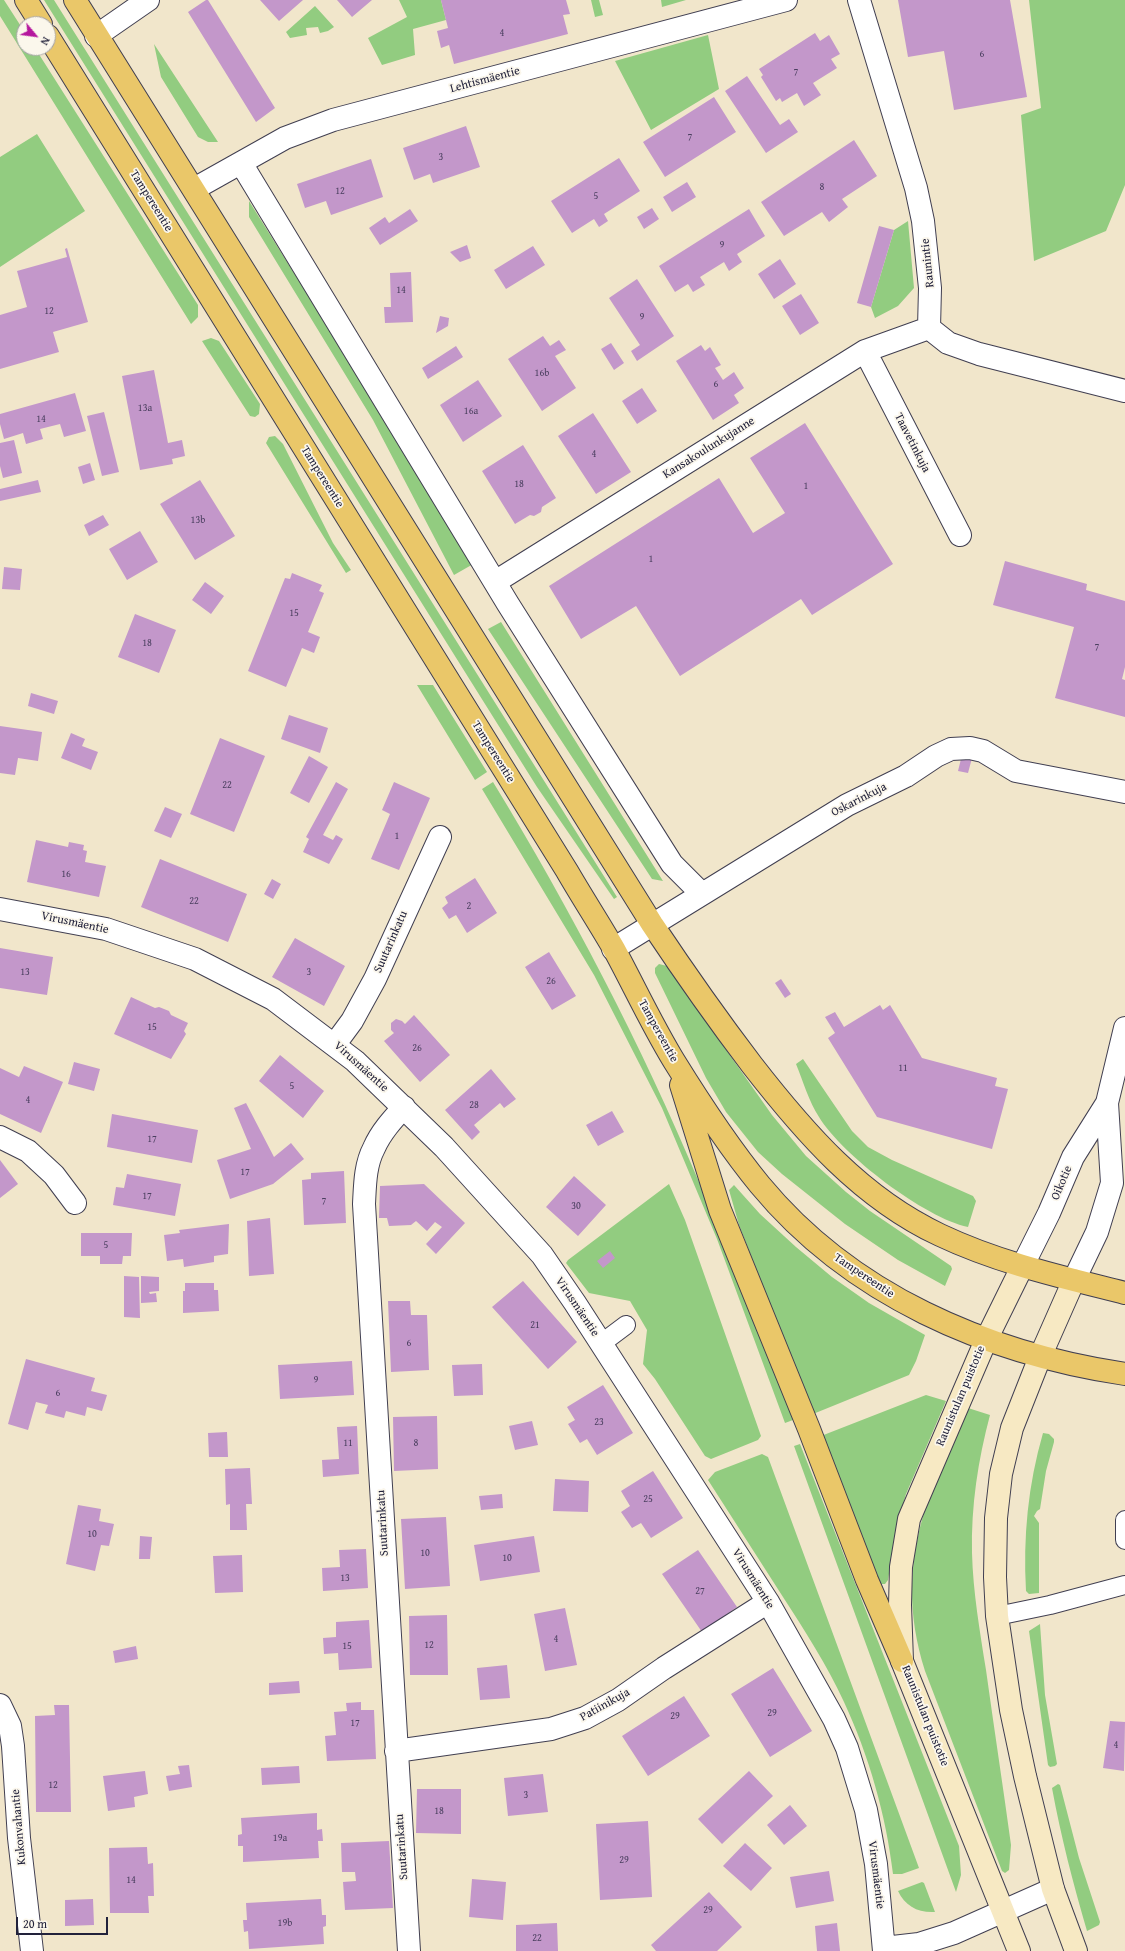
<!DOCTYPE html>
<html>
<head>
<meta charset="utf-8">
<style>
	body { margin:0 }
	#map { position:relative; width:1125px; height:1951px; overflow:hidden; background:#f1e6cb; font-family:"Gentium Book Plus",serif }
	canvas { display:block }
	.north { position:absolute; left:16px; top:16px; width:40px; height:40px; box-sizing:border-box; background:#fbf7ec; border:1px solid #a4a2a5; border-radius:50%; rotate:119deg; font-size:11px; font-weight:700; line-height:16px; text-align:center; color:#22223b }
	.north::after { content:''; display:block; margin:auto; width:14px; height:18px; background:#b5179e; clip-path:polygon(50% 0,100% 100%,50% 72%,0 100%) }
	.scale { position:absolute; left:16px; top:1917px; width:92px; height:18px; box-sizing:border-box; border:2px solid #22223b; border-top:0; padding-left:5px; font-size:12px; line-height:14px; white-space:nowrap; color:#22223b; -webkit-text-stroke:3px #fbf7ec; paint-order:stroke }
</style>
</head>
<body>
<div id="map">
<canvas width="1125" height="1951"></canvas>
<div class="north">N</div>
<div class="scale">20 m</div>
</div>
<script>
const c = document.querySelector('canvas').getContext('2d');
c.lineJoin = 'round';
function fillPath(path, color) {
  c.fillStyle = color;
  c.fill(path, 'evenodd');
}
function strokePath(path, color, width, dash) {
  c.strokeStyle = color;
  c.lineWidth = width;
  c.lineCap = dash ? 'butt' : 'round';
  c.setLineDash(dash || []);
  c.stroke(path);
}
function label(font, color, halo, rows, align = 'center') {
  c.font = font + ' "Gentium Book Plus",serif';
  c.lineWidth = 3.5;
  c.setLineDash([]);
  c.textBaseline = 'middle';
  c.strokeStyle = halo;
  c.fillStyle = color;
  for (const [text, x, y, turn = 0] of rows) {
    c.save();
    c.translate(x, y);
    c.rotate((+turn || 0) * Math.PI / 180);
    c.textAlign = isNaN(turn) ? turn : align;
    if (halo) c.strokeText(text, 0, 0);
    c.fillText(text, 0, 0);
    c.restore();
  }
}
const green = new Path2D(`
	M0 0H4L24 31V48H35L198 305V317L191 324 0 16Z
	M44 0H54L617 897 614 899 537 787Z
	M399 0H441L446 20 413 29 415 55 382 65 368 38 407 17Z
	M591 0H599L603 15 595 17Z
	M661 0H686L662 7Z
	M1029 0H1125V185L1106 231 1034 261 1021 115 1041 108Z
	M315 6 334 27 328 31 320 33 318 27 306 28 307 35 290 38 286 32Z
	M708 35 719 89 651 130 615 61Z
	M154 44 218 142H208L198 137 161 77Z
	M37 134 85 211 0 267V157Z
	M249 201 475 563 454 575 373 420 249 217Z
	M908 221 914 288 898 306 875 318 871 307 894 230Z
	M211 338 219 341 260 404 259 414 255 417 250 416 202 341Z
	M275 436 283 444 333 543 351 570 346 573 266 443 269 437Z
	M501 622 663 881 652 879 488 629Z
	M417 685H433L487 772 475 780Z
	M493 782C571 910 641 1044 699 1182 731 1261 762 1341 793 1420L785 1423 717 1239 662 1108 594 975 482 789Z
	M659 964 667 966 772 1115 806 1156 846 1192 870 1211 951 1266 952 1269 945 1286 898 1260 845 1224 782 1174 758 1152 726 1112 706 1078 655 973V968Z
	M803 1059 852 1131 868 1147 892 1160 973 1196 976 1201 968 1227C925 1218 842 1155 819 1117 809 1102 803 1081 796 1064Z
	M669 1184 685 1220 761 1436 758 1440 711 1459 705 1456 655 1379 643 1364 647 1330 630 1301 589 1293 566 1263 568 1260Z
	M734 1185 760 1214 796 1247 832 1277 869 1303 925 1335 916 1361 909 1375 813 1414 739 1225 729 1190Z
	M926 1395 946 1401 906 1494 897 1526 888 1580 885 1584H881L821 1436Z
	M968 1408 990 1415C978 1460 971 1506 972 1553 973 1592 980 1632 986 1670 994 1728 1003 1786 1011 1845L1009 1870 1005 1873 1002 1871 925 1671C907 1613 908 1564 926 1506Z
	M1043 1433 1049 1434 1054 1439V1442L1046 1471 1040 1509 1037 1511 1034 1516 1039 1523V1593L1029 1594 1026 1591C1023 1537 1028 1485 1043 1433Z
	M800 1444 959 1846 961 1875 956 1892 794 1446Z
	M762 1454 768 1457 919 1868 902 1874H893C886 1815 869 1756 844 1702 827 1665 805 1631 783 1597 758 1558 733 1519 708 1480L715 1472Z
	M1040 1624 1045 1695 1057 1764 1055 1766 1050 1767 1048 1765 1029 1631Z
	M1058 1784 1060 1785 1079 1858 1100 1922 1099 1925 1087 1931C1073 1883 1061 1837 1052 1788Z
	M922 1882 924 1883 935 1912C918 1913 905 1906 898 1891Z`);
const building = new Path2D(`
	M206 0H208L275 108 256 122 188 12Z
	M260 0H303L279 21Z
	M337 0H372L352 17Z
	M441 0H566L570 14 563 15 568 34 454 64 449 45 441 48 437 31 448 28Z
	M898 0H1010L1027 97 954 110 944 51 908 57Z
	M815 33 820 41 829 35 840 54 831 59 837 68 813 83 821 95 804 106 797 93 782 102 780 98 776 101 761 77 763 75 759 69Z
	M747 76 780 125 789 119 798 132 766 153 725 91Z
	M714 97 736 132 665 177 643 142Z
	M466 126 480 167 433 183 430 174 414 180 403 148Z
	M854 140 877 176 842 199 848 207 829 222 822 212 784 236 761 202Z
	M619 158 640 191 604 214 608 221 599 227 594 219 572 233 551 201Z
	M371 159 383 197 331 215 326 201 305 208 297 184Z
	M687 182 696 197 672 212 663 197Z
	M652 208 659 219 644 229 637 217Z
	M410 209 418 221 380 245 369 228 385 217 389 223Z
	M749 209 765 236 737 254 742 262 729 271 724 262 700 277 705 285 693 292 688 284 675 292 659 266Z
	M879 226 894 230 871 307 857 303Z
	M467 245 471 258 460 262 450 252Z
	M533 246 545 265 506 289 494 270Z
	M67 248 88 322 53 332 59 352 0 369V315L27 307 17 271 67 257 65 249Z
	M780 259 796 284 774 299 758 274Z
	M411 272 413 322 385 323 384 307H391L390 273Z
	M637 279 674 336 637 361 631 351 640 345 609 298Z
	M801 294 819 323 800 335 782 306Z
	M440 316 449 318 448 326 436 333Z
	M543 336 550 346 559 340 566 350 555 356 576 388 542 411 508 359Z
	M611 343 624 363 614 370 601 349Z
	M701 345 705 351 710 347 721 365 715 368 723 380 734 372 744 388 734 395 739 403 713 420 676 361Z
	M456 346 463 357 428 379 422 368Z
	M154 370 168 443 182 440 185 456 172 459 173 464 140 470 122 376Z
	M478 380 502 416 463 442 440 405Z
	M642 388 657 411 637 424 622 401Z
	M75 393 86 431 64 437 60 424 40 429 43 439 26 444 23 433 4 439 0 424V414Z
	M104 412 119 472 102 476 87 416Z
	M593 413 631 472 596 494 558 436Z
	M805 423 893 564 812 615 801 599 680 676 636 606 581 639 549 586 719 478 753 533 785 513 750 458Z
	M14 440 22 473 3 478 0 466V443Z
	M523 445 556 498 542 507 541 512 534 516 530 515 515 524 482 471Z
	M90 463 95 480 83 484 78 467Z
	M38 480 41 492 0 501V489Z
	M200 480 235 536 195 560 160 504Z
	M103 515 109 525 89 536 84 525Z
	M140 531 158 562 127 580 109 549Z
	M1005 561 1087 584 1086 590 1125 601V667L1122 679 1125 680V717L1055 698 1074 627 993 605Z
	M4 567 22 569 20 590 2 589Z
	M292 573 322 585 319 591 324 593 308 632 320 637 314 653 302 648 286 687 248 671 285 578 290 579Z
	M205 582 224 596 211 614 192 600Z
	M135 614 176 630 159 673 118 657Z
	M31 693 58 701 54 714 28 706Z
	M289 715 328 728 320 753 281 739Z
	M0 726 42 732 38 761 18 758 15 775 0 773Z
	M71 733 85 739 82 746 98 752 91 770 61 758Z
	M220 738 265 756 234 832 190 814Z
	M962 755 972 758 968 773 958 771Z
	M309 756 328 767 309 803 290 793Z
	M336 782 348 789 323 835 333 840 336 835 343 839 329 864 303 852 309 839 306 837Z
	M394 782 430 798 399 870 371 859 390 814 382 810Z
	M165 807 182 814 171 838 154 831Z
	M36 840 68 847 69 842 84 845 83 850 87 851 85 862 106 866 99 897 27 882Z
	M160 859 247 894 228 942 141 907Z
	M475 878 497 913 467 933 456 915 449 919 442 908 448 903 445 897Z
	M272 879 281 884 273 899 264 894Z
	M295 938 345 966 324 1006 272 977Z
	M0 948 53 957 47 995 0 988Z
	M549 952 576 996 552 1010 525 967Z
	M781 979 791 994 785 998 775 983Z
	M131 997 155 1008 159 1007 169 1011 171 1015 188 1023 184 1031 186 1034 171 1059 114 1034Z
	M880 1005 883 1010 890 1005 922 1058 997 1078 995 1086 1008 1089 992 1149 877 1117 828 1038 835 1033 825 1017 835 1012 844 1027Z
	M414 1015 450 1055 420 1082 384 1041 394 1033 391 1030V1023L396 1019 402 1021 405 1024Z
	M280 1055 324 1091 303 1118 259 1081Z
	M74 1062 100 1069 94 1091 68 1084Z
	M24 1066 63 1082 41 1133 0 1114V1068L19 1077Z
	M491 1069 516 1099 504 1108 500 1103 474 1125 480 1132 472 1140 445 1110Z
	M246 1103 274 1157 291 1143 304 1159 273 1184 230 1199 217 1160 251 1149 234 1108Z
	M612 1111 624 1132 598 1146 586 1125Z
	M112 1114 198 1130 192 1163 107 1147Z
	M0 1160 18 1184 0 1198Z
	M344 1171 346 1223 304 1225 302 1180 311 1179V1173Z
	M127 1174 181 1184 175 1216 113 1205 116 1187 124 1188Z
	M574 1176 606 1205 578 1236 546 1207Z
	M424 1184 465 1223 436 1254 426 1244 442 1227 435 1222 427 1231 416 1221 411 1225 389 1226 387 1218H379L380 1186Z
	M270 1218 274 1274 249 1276 247 1221Z
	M229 1224 228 1254 214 1256V1262L184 1267 183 1259 167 1261 164 1235 180 1233 179 1230Z
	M81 1233H132L131 1256H123L122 1264H100V1256H81Z
	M610 1251 615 1258 603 1268 597 1261Z
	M124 1276 139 1277 140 1318 124 1317Z
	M141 1276 159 1277V1291L149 1292 150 1294 156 1293 157 1302 141 1303Z
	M523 1281 577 1342 548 1369 492 1307Z
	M185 1283H214V1290H218L219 1311 183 1313V1291H185Z
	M388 1301H410L411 1315H427L429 1370 391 1372Z
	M26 1359 95 1378 91 1391 107 1395 102 1411 87 1407 85 1416 66 1411 64 1418 45 1413 48 1405 36 1402 28 1430 8 1424Z
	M352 1361 354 1395 280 1399 278 1365Z
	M482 1364 483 1395 454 1396 452 1365Z
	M603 1385 633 1433 597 1455 587 1439 580 1443 568 1424 575 1420 567 1407Z
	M437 1416 438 1469 394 1471 393 1417Z
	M532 1421 538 1445 515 1450 509 1426Z
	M357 1426 359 1474 323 1477 322 1460 339 1459 337 1427Z
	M227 1432 228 1457H209L208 1433Z
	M250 1468 252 1504H246L247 1530H230V1504L226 1505 225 1469Z
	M653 1471 683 1518 651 1538 641 1523 632 1528 621 1512 630 1506 621 1491Z
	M555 1479 589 1481 588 1512 553 1511Z
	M502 1494 503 1508 481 1510 479 1496Z
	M78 1505 101 1509 99 1521 114 1524 109 1546 101 1545 95 1571 66 1564Z
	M446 1517 450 1586 405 1589 401 1519Z
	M140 1536 152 1537 150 1559H139Z
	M534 1536 540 1572 480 1581 474 1545Z
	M366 1549 368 1588 323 1591 322 1568 340 1567 339 1550Z
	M698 1550 737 1607 702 1632 662 1574Z
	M242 1555 243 1592 215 1593 213 1556Z
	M565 1608 577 1665 545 1671 534 1614Z
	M447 1615 448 1675H410L409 1616Z
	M369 1620 372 1668 339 1670 338 1653 324 1654 323 1638 336 1637V1622Z
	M136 1646 138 1659 115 1663 113 1651Z
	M507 1665 510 1698 480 1700 477 1668Z
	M773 1668 812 1731 770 1757 731 1694Z
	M299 1681 300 1693 269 1695V1683Z
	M684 1696 710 1736 648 1776 622 1736Z
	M361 1702V1710H374L376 1759 327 1761 325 1736 336 1735 334 1712 347 1711 346 1703Z
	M54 1705H69L71 1812H36L35 1716 55 1715Z
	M1110 1721 1125 1722 1124 1771 1103 1768Z
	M189 1765 192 1787 169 1791 166 1776 180 1774 178 1766Z
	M299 1766 300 1783 262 1785 261 1768Z
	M145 1771 148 1794 134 1797 135 1807 108 1811 103 1776Z
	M749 1771 773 1796 722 1844 698 1819Z
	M543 1774 548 1812 508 1816 504 1778Z
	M417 1789H461V1834L416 1833Z
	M790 1805 807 1826 784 1845 767 1825Z
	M317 1813V1830L322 1829 323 1841H318L319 1858 243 1862V1846H238V1835L242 1834 241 1818Z
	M648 1821 652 1897 600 1900 596 1824Z
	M389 1841 393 1908 345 1910 343 1882 356 1881 355 1872H342L341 1843Z
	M745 1843 772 1868 751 1891 723 1866Z
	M147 1847 148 1864 153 1863 154 1896H148L149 1913H110L109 1848Z
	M829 1871 834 1901 796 1908 790 1877Z
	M472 1879 506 1882 503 1920 469 1917Z
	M709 1892 742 1927 717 1951H656L651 1945Z
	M93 1899 94 1925 65 1926V1900Z
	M321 1899 322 1915H326V1926L323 1927 324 1944 249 1949 248 1931 244 1932 243 1920H247L246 1903Z
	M557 1923 558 1951H516V1925Z
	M837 1923 840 1951H817L815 1926Z`);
const lane = new Path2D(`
	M602 1343 626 1325
	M1125 1520V1540
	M997 1616 1050 1605 1125 1585`);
const street = new Path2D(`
	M859 0 916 188 923 221 930 288 929 328
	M96 36 148 0
	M241 163 508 604 672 864 701 893
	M194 189 285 138 333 120 786 0
	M929 328 948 343 979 354 1125 391
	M865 351 960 535
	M495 582 865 351 929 328
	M0 909 106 929 195 959 273 999 355 1061 444 1147 542 1255 575 1303 768 1602 834 1719 847 1748 866 1810 876 1864 884 1951
	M613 949 847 805 906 776 936 756 951 749 970 748 983 751 1016 771 1125 792
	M335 1044 352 1021 375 979 440 837
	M404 1107C393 1119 381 1132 374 1148 365 1165 365 1185 364 1204L409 1951
	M0 1137 28 1151 54 1175 75 1203
	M1022 1267 1049 1213 1073 1157 1107 1103
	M1074 1280 1097 1232 1112 1183 1107 1103 1125 1028
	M0 1705 10 1726 13 1746 19 1838 32 1951
	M396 1751 551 1729 585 1718 618 1700 664 1668 768 1602
	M884 1948 919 1944 954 1933 1053 1889`);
const secondary = new Path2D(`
	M1074 1280 1040 1357 1012 1428 1001 1474 996 1518 995 1577 997 1616 1011 1710 1025 1776 1053 1889 1076 1951
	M1019 1951 902 1661 900 1605 901 1567 909 1519 986 1340 1022 1267`);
const highway = new Path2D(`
	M26 0 41 24
	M75 0 652 924C684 972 717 1019 752 1065 804 1132 861 1198 940 1235 999 1263 1062 1277 1125 1293
	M48 36 567 871C582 897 599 923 614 949 634 986 652 1025 674 1061 700 1103 728 1146 760 1185 851 1295 986 1353 1125 1374
	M681 1085 720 1210 809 1429 867 1580 902 1661`);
const numberNames = [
	["4",502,33],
	["6",982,54],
	["7",796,72],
	["7",690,137],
	["3",441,157],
	["8",822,187],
	["12",340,191],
	["5",596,196],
	["9",722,245],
	["14",401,290],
	["12",49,311],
	["9",642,317],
	["16b",542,373],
	["6",716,384],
	["13a",145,408],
	["16a",471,411],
	["14",41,419],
	["4",594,454],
	["18",519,484],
	["1",806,486],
	["13b",198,520],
	["1",651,559],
	["15",294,613],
	["18",147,643],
	["7",1097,647],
	["22",227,785],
	["1",397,836],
	["16",66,874],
	["22",194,901],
	["2",469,906],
	["13",25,972],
	["3",309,972],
	["26",551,981],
	["15",152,1027],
	["26",417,1048],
	["11",903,1068],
	["5",292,1086],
	["4",28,1100],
	["28",474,1105],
	["17",152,1139],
	["17",245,1172],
	["17",147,1196],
	["7",324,1201],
	["30",576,1206],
	["5",106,1245],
	["21",535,1325],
	["6",409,1343],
	["9",316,1380],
	["6",58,1393],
	["23",599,1422],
	["11",348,1443],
	["8",416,1443],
	["25",648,1499],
	["10",92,1534],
	["10",425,1553],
	["10",507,1558],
	["13",345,1578],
	["27",700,1591],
	["4",556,1639],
	["12",429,1645],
	["15",347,1646],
	["29",772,1713],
	["29",675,1716],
	["17",355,1723],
	["4",1116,1745],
	["12",53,1785],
	["3",526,1795],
	["18",439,1811],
	["19a",280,1838],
	["29",624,1860],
	["14",131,1880],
	["29",708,1910],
	["19b",285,1923],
	["22",537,1938]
];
const streetNames = [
	["Lehtismäentie",485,80,-15],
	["Tampereentie",151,201,58],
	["Raunintie",928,263,-96],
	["Taavetinkuja",912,443,63],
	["Kansakoulunkujanne",709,448,-32],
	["Tampereentie",322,477,58],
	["Tampereentie",493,752,58],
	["Oskarinkuja",859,800,-27],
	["Virusmäentie",75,923,12],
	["Suutarinkatu",391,942,-66],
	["Tampereentie",658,1031,61],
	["Virusmäentie",361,1067,42],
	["Oikotie",1062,1183,-67],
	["Tampereentie",864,1276,34],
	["Virusmäentie",577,1307,56],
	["Raunistulan puistotie",961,1396,-67],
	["Suutarinkatu",383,1523,-93],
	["Virusmäentie",753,1579,58],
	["Patiinikuja",605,1705,-29],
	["Raunistulan puistotie",925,1716,68],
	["Kukonvahantie",19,1827,-95],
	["Suutarinkatu",402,1847,-94],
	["Virusmäentie",876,1875,83]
];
fillPath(green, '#92cc80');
fillPath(building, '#c397ca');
strokePath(lane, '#413f51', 20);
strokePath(street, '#413f51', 24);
strokePath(secondary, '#413f51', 24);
strokePath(highway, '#413f51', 24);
strokePath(lane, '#fff', 18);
strokePath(street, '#fff', 22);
strokePath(secondary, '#f7e9c3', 22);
strokePath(highway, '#eac769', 22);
label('10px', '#4a3f5f', null, numberNames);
label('12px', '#22223b', '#fbf7ec', streetNames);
</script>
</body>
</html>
